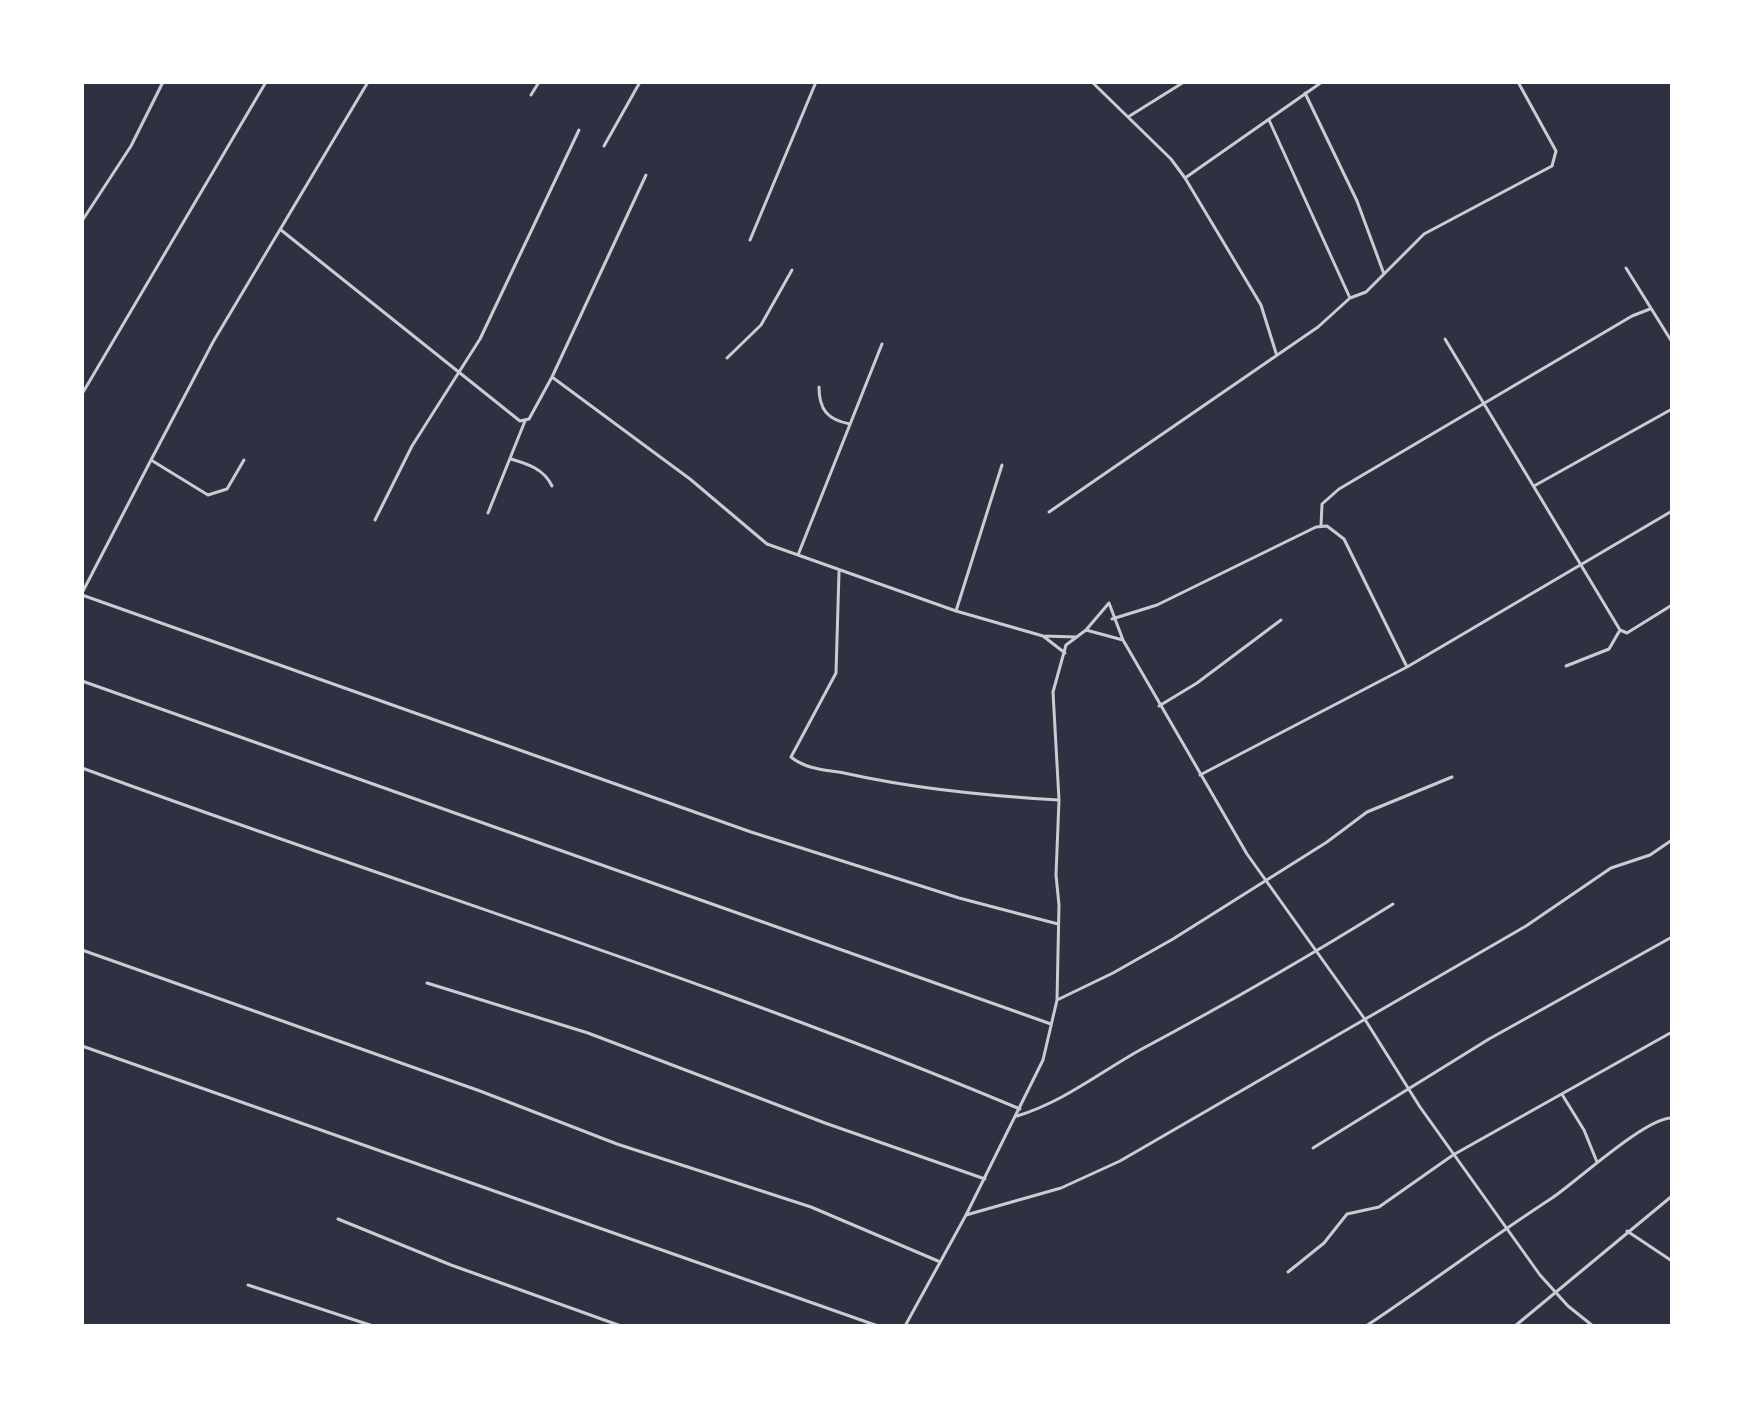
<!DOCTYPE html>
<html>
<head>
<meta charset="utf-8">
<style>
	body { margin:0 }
	#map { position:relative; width:1754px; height:1408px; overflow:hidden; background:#2d3142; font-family:Overpass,sans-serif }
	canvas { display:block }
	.frame { position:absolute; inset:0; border:84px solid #fff; pointer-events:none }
</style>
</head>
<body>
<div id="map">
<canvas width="1754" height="1408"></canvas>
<div class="frame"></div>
</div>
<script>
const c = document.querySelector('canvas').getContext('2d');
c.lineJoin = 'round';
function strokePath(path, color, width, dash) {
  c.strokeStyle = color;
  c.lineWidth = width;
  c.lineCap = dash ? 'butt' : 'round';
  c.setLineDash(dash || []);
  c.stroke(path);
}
const minor = new Path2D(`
	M1092 82 1171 159 1185 178 1261 305 1276 353
	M1305 93 1357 201 1384 274
	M531 95 539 82
	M1128 117 1184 82
	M1269 120 1350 298
	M604 146 640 82
	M646 175 552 377 690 479 767 544 956 611 1043 636 1076 637
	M1185 178 1322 82
	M82 221 131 146 163 82
	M281 230 520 421 529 419 552 377
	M750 240 816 82
	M1626 268 1672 342
	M1445 339 1620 630 1627 633 1672 605
	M727 358 761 325 792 270
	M819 387C819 410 828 420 850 424
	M82 394 266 82
	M511 459C528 464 544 469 552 486
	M244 460 227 489 208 495 151 460 213 342 368 82
	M1534 486 1672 409
	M1049 512 1318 327 1350 298 1366 292 1424 234 1552 166 1556 151 1518 82
	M488 513 525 421
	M375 520 412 446 480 339 579 130
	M1321 526 1322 504 1339 489 1632 316 1650 309
	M798 555 882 344
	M839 572 836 673 791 757C805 769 826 770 844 773 915 789 987 796 1059 800
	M82 593 151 460
	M82 595 751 832 959 898 1058 924
	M1109 603 1123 640 1247 854 1364 1018 1420 1107 1540 1275 1568 1306 1593 1326
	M956 611 1002 465
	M1112 619 1157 605 1316 527 1327 526 1344 539 1407 667
	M1086 630 1123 640
	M1043 636 1065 653
	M1566 666 1609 649 1620 630
	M82 681 1051 1024
	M1159 706 1197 683 1281 620
	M82 768C394 883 713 980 1020 1109
	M1200 775 1407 667 1672 511
	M82 950 480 1091 617 1144 811 1207 938 1261
	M427 983 588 1033 825 1123 985 1179
	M1057 1000 1113 973 1173 939 1327 842 1367 812 1452 777
	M82 1046 878 1326
	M1563 1096 1584 1130 1597 1162
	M1017 1116C1063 1102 1099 1073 1140 1050 1226 1004 1310 956 1393 904
	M1313 1148 1489 1039 1672 937
	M966 1215 1061 1188 1120 1161 1526 926 1611 868 1650 855 1672 840
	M338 1219 451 1265 621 1326
	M1627 1231 1672 1261
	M1288 1272 1324 1243 1347 1214 1379 1207 1453 1155 1672 1032
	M248 1285 373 1326
	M905 1326 966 1215 1043 1060 1057 1000 1059 905 1056 875 1059 800 1053 692 1066 645 1086 630 1109 603
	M1366 1326C1429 1284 1489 1239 1552 1198 1576 1182 1646 1117 1672 1118
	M1515 1326 1672 1196`);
strokePath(minor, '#caccd0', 3);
</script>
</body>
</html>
